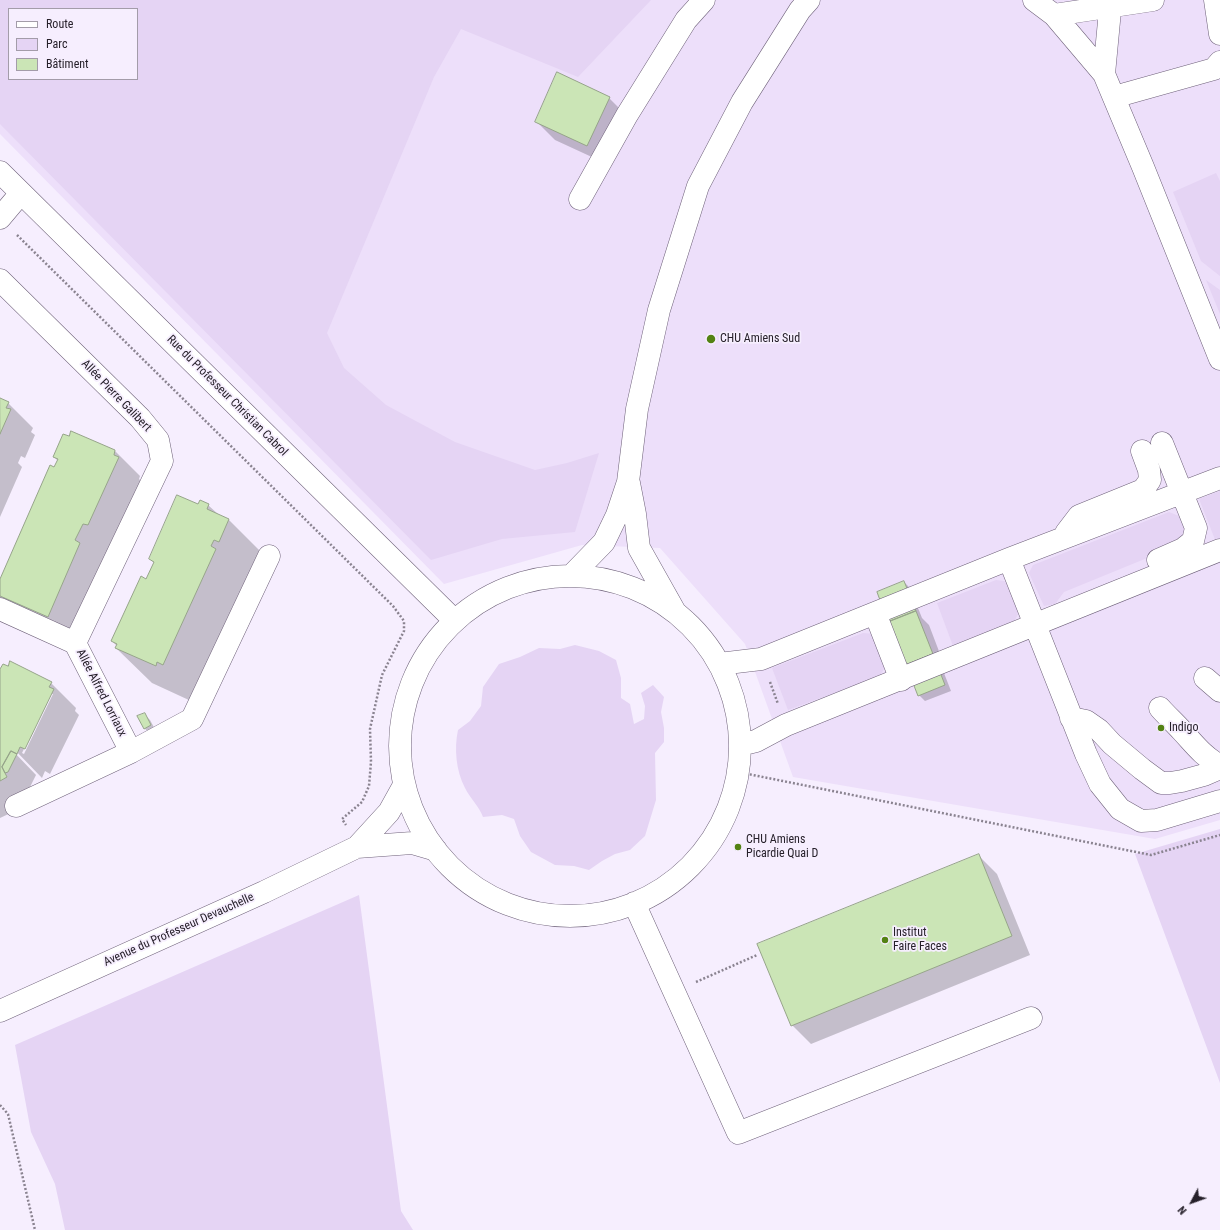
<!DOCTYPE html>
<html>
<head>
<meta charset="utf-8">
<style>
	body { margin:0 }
	#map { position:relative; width:1220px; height:1230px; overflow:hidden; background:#f6eefe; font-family:"Roboto Condensed",sans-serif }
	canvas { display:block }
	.legend { position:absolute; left:8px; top:8px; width:130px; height:72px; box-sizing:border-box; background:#f6eefe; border:1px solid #a39ca9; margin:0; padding:5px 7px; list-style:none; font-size:12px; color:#26202a }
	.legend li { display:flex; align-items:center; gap:8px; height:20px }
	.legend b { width:20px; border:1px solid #a39ca9 }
	.north { position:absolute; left:1172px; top:1182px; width:40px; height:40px; -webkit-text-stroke:3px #f6eefe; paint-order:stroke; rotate:229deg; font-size:11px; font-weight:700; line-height:16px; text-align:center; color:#26202a }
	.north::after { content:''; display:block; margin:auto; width:14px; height:18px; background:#26202a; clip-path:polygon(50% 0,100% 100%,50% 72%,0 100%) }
</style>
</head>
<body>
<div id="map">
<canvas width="1220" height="1230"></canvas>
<ul class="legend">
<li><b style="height:5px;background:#fff"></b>Route</li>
<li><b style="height:11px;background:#e5d4f4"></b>Parc</li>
<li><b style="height:11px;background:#cbe5b6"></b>Bâtiment</li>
</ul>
<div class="north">N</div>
</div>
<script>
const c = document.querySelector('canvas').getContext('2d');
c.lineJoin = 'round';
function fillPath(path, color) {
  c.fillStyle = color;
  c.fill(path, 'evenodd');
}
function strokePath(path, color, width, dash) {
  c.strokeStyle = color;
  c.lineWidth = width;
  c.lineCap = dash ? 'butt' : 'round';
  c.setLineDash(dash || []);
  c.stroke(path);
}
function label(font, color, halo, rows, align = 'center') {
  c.font = font + ' "Roboto Condensed",sans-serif';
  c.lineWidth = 3.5;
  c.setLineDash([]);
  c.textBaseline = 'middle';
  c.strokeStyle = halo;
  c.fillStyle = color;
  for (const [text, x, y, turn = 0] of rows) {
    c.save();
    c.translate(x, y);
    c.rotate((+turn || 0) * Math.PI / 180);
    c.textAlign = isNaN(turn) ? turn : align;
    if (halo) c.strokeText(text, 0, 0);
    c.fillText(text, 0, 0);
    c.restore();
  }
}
const built = new Path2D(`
	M0 0H1220V820L1155 839 793 777 745 644 660 548 582 545 444 584 0 134ZM9 9H137V79H9Z`);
const green = new Path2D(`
	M0 0H651L578 77 461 29 434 77 327 333 344 368 386 405 455 442 535 470 567 463 599 453 575 532 502 539 431 560 0 124ZM9 9H137V79H9Z
	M1216 173 1220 181V276L1201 261 1173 192Z
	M1206 280 1220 290V314Z
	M1220 491V540L1216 542 1199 499Z
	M1169 512 1179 516 1186 525V534L1174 547 1064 592 1055 604 1044 606 1029 573 1033 565Z
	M996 580 1004 581 1009 587 1019 612 1013 624 953 646 937 603Z
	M863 633 874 634 885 667 880 676 788 710 772 668Z
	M575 645 599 651 616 660 621 678V698L630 704 634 724 644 719 645 706 641 693 653 685 664 697 661 712 664 728V742L655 753 656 800 645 836 630 850 615 854 602 861 589 870 574 866 555 865 531 852 520 836 514 819 502 815 483 817C479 806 470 798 465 788 456 771 454 748 458 730L470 721 481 706 483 687 499 664 520 657 539 648 560 649Z
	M1220 829V1083L1135 854Z
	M359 895 401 1211 413 1230H65L55 1184 31 1132 15 1045Z`);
const shadow = new Path2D(`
	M609 98 628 117 607 164 555 140 536 121Z
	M0 399 8 403 33 428 31 432 35 435 25 458 21 456 18 463 22 467 0 517Z
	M115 451 140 476 139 479 143 483 100 565 105 569 73 641 20 618 0 598V582L58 461 54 457Z
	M208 505 219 515 229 520 264 555 191 701 152 683 116 648 117 646 112 641 146 580 154 563 150 559 198 506Z
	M904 582 910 588 922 618 929 625 945 667 942 668 951 691 925 701 919 695Z
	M0 671 51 683 76 708 75 711 79 715 50 774 45 771 42 778 14 749 13 751 37 776 36 775 27 793 32 803 0 818ZM51 694H53L24 754 22 753Z
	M144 714 150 720 156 731 151 734 144 728Z
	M978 855 997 874 1030 955 811 1044 792 1025Z`);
const building = new Path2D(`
	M557 72 610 97 587 146 535 122Z
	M0 398 9 402 6 408 11 409 0 434Z
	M71 431 115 450 114 455 119 457 88 525 83 524 75 540 80 543 48 617 0 596V579L50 465 54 467 58 459 53 457 63 434 69 436Z
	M177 495 198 504 200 500 209 504 207 509 229 519 219 542 214 540 211 546 216 549 163 665 157 662 156 666 115 648 117 644 111 641 141 576 146 579 154 562 149 559Z
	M904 581 916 611 888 622 877 592Z
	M916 611 933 654 906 665 888 622Z
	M933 654 945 685 918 696 906 665Z
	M10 661 52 682 49 687 54 689 25 749 20 747 17 754 11 751 2 767 7 777 0 781V669L3 664 8 666Z
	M145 713 151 725 144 729 137 716Z
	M11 751 17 754 8 772 5 773 2 767Z
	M979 854 1012 936 791 1026 757 944Z`);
const path = new Path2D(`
	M17 235 393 606 404 621V631L382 675 370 729 371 762 369 786 362 802 342 819 346 825
	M770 682 778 704
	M738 772 1151 855 1220 835
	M696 982 757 955
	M0 1105 8 1114 35 1230`);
const minor = new Path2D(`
	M1034 0 1054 15 1104 74 1143 167 1220 359
	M1215 0 1220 34
	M1054 15 1153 0
	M1104 74 1111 0
	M1114 97 1214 69 1220 62
	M0 172 454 620
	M580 199 627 115 686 20 704 0
	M0 218 21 193
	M0 280 140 418 158 440 162 461 75 643
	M629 483 635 514 639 548 675 612
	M1066 533 1079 516 1143 490 1150 480 1149 470 1142 451
	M1009 559 1086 754 1100 784 1120 809 1141 821 1157 820 1220 801
	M1158 560 1183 549 1193 541 1196 528 1162 443
	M572 575 604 542 617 515 628 482 637 409 659 310 698 186 742 102 800 10 809 0
	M400 746a170 170 0 1 1 340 0a170 170 0 1 1-340 0Z
	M0 609 75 643 131 752
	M875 613 901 680
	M719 664 761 659 1009 559 1220 478
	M1205 678 1220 691
	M1160 708C1167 716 1175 723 1182 731 1196 746 1202 755 1220 766
	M1071 718 1086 721 1099 730 1112 744 1142 769 1161 783H1170L1182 781 1204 775 1220 768
	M740 745 756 741 786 725 1220 550
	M16 806 131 752 192 719 269 556
	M357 847 389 812 404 785
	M634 903 738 1133 1031 1018
	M0 1011 264 892 357 847 412 843 436 850`);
const markers = [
	[711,339,5,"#538213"],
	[1161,728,4,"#538213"],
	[738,847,4,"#538213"],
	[885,940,4,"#538213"]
];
const poiNames = [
	["CHU Amiens Sud",720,339],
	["Indigo",1169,728],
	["CHU Amiens",746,840],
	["Picardie Quai D",746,854],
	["Institut",893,933],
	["Faire Faces",893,947]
];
const streetNames = [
	["Allée Pierre Galibert",116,396,46],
	["Rue du Professeur Christian Cabrol",227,396,45],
	["Allée Alfred Lorriaux",101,693,63],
	["Avenue du Professeur Devauchelle",179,930,-24]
];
fillPath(built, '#eddffa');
fillPath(green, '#e5d4f4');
fillPath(shadow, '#0003');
fillPath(building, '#cbe5b6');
strokePath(building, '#96a48a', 1);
strokePath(minor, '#6f627a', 23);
strokePath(path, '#8a8390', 2.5, [2, 2]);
strokePath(minor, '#fff', 22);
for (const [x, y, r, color] of markers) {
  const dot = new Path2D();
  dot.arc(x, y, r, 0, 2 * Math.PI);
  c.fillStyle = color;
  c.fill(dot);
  strokePath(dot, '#f6eefe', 1.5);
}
label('12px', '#26202a', '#f6eefe', poiNames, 'left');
label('12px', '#26202a', '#f6eefe', streetNames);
</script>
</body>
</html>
